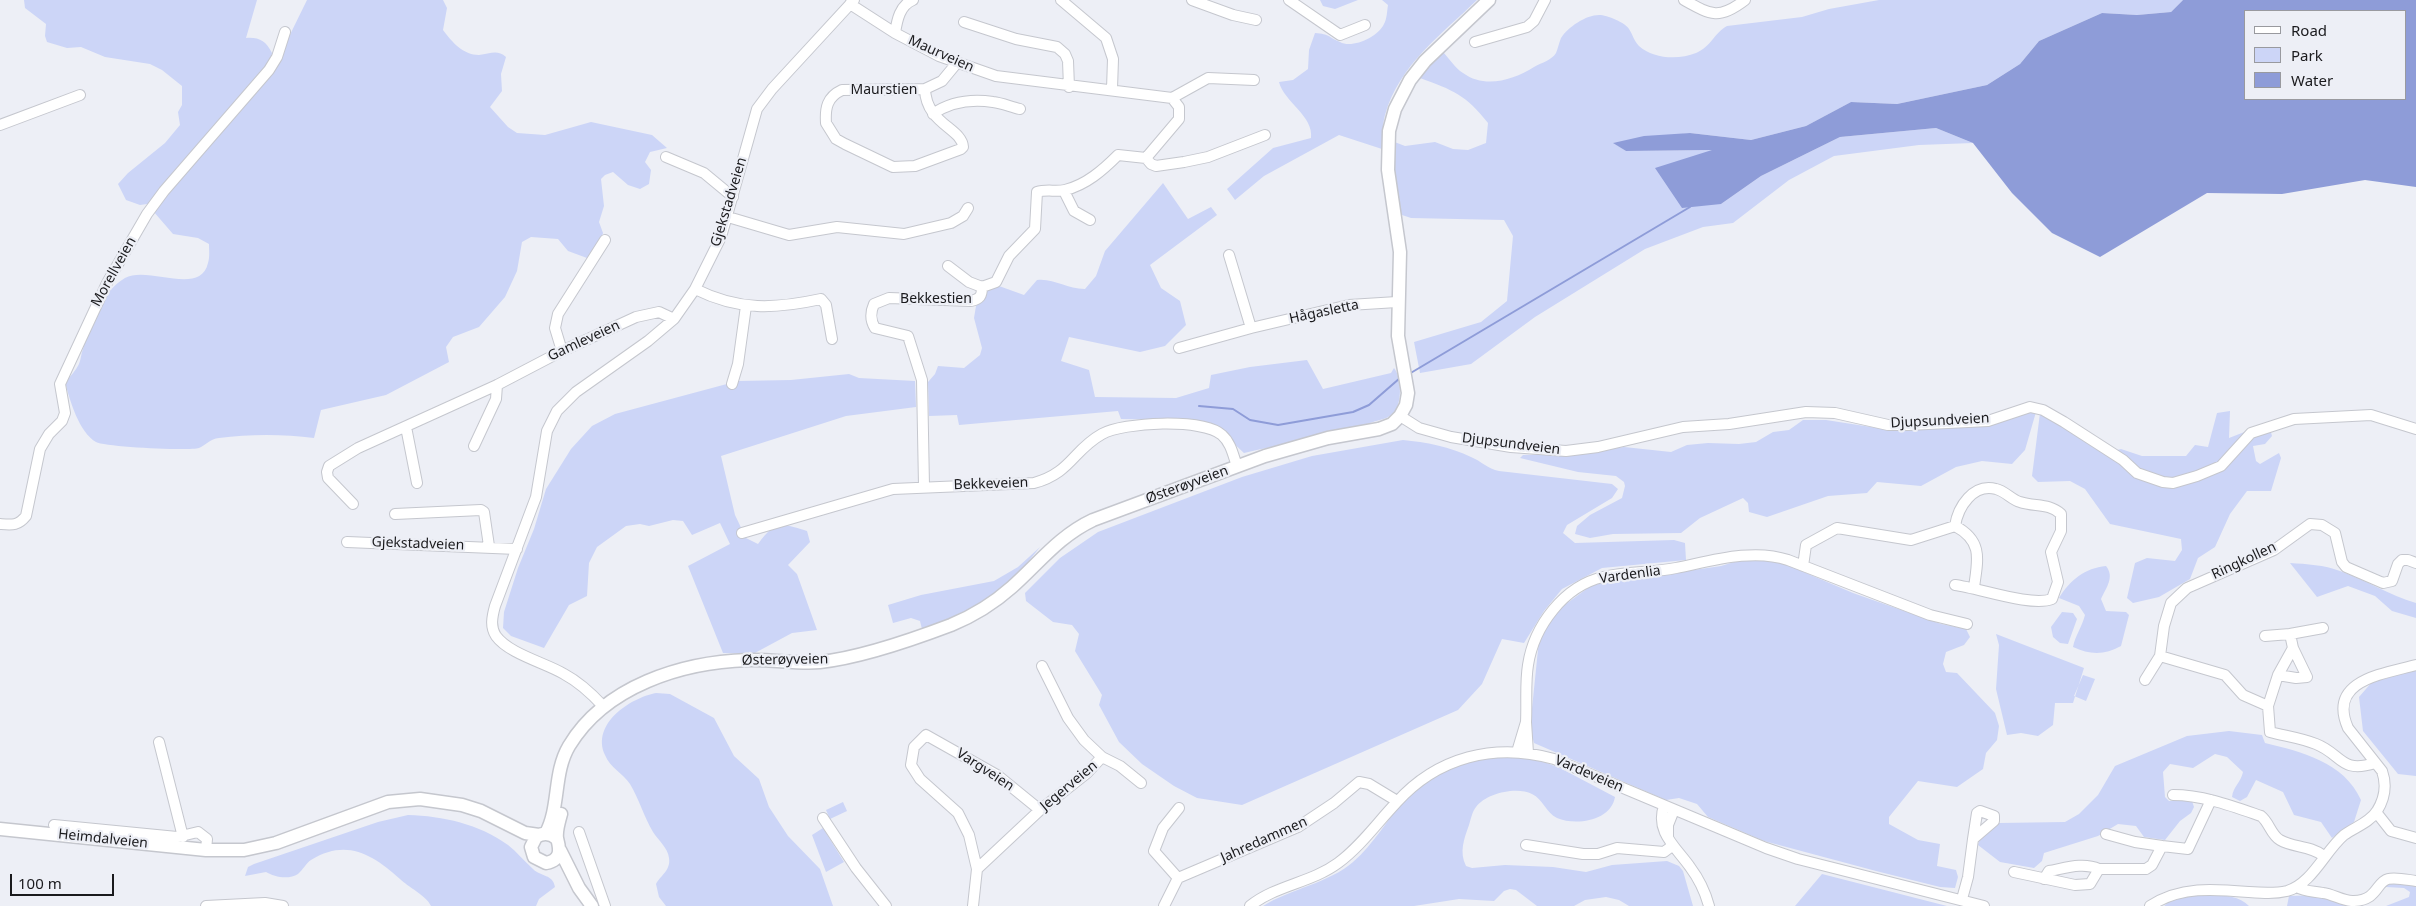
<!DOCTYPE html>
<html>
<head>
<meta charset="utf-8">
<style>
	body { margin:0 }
	#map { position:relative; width:2416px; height:906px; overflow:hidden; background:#edeff6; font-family:"Noto Sans",sans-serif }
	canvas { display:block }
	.legend { position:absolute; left:2244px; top:10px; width:162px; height:90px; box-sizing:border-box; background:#edeff6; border:1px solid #999a9f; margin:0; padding:6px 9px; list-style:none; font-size:15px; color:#1a1a1d }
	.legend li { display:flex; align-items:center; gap:10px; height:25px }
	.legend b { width:25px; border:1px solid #999a9f }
	.scale { position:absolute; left:10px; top:874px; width:104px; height:22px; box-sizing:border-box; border:2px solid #1a1a1d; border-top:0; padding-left:6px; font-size:15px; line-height:18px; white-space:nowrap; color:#1a1a1d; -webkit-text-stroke:4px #edeff6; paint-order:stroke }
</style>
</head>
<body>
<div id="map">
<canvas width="2416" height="906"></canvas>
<ul class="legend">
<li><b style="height:6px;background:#fff"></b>Road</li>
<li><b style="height:14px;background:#ccd5f7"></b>Park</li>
<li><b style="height:14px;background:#8e9cd8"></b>Water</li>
</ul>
<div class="scale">100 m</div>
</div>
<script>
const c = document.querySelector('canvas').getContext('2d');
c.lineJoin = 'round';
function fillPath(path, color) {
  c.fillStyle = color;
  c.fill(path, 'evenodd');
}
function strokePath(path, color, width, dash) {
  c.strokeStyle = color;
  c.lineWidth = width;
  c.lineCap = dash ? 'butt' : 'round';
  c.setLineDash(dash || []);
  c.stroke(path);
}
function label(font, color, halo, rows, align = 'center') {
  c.font = font + ' "Noto Sans",sans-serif';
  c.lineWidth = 4.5;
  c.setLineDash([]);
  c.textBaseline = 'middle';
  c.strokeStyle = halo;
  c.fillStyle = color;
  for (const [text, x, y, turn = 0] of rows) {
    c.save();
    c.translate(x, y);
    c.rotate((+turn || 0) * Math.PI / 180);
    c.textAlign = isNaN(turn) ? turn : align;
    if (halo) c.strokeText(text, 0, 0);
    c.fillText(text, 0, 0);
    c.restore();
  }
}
const green = new Path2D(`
	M24 0H257L246 38C259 37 266 41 272 53L280 55 307 0H443L447 8 443 30C452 42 463 55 479 55 490 54 497 49 506 57L501 74 502 91 490 107 508 127 517 133 545 135 591 122 652 135 667 148 650 152 645 162 651 170 649 184 640 189 628 185 613 172 605 175 601 179 604 206 599 222 603 233 600 244 594 253 587 258 568 251 558 239 531 237 522 242 517 271 505 297 479 327 453 337 446 347 449 362 386 395 321 410 314 438C284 434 249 434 219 438 210 439 206 445 199 448 189 451 105 447 96 442 79 432 70 401 65 382 70 377 76 370 79 364 81 359 81 354 83 349 91 323 100 293 125 278 148 265 200 297 208 263 210 257 209 250 209 244L198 238 173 234 147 204 140 205 126 200 118 184 128 173 165 143 180 125 178 112 182 105V86L162 70 150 64 105 57 81 47 67 48 47 42 45 36 46 24 25 8Z
	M1320 0H1358L1335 9 1323 6Z
	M1382 0H1477C1442 34 1399 65 1385 115 1382 125 1383 138 1382 149L1339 135 1264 176 1235 200 1227 189 1273 148 1311 138C1314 116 1284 102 1279 82L1293 80 1308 69 1309 50 1315 33C1330 34 1328 37 1340 42 1352 49 1378 37 1384 24 1387 19 1387 11 1388 5Z
	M1879 0H2183L2171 12 2137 15 2102 13 2039 41 2020 64 1987 85 1897 104 1851 102 1806 126 1751 140 1690 133 1614 143 1626 151 1715 150 1721 204 1761 176 1840 137 1936 128 1973 143 1919 145 1834 156 1789 180 1733 223 1703 227 1645 249 1535 317 1471 364 1420 373 1414 342 1481 322 1507 301 1513 236 1504 220 1411 218 1399 214 1388 158 1392 141 1405 146 1435 142 1453 149 1468 150 1486 143 1488 123C1466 95 1453 90 1420 78L1442 51C1449 58 1455 68 1463 73 1485 89 1513 80 1534 67 1541 63 1552 60 1556 53 1558 48 1559 43 1561 38 1568 27 1586 15 1599 15 1607 15 1626 23 1629 29 1633 35 1634 41 1639 46 1653 59 1679 60 1696 53 1711 47 1715 32 1727 26L1802 17 1829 9Z
	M1163 183 1188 219 1211 207 1217 215 1150 265 1161 288 1180 301 1186 325 1165 346 1140 352 1069 337 1061 361 1089 370 1095 397 1176 398 1209 388 1211 375 1250 367 1307 360 1323 389 1391 373 1394 368C1402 378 1403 407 1391 415 1387 419 1378 420 1373 422 1331 436 1287 443 1244 453L1217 428 1181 420 1121 419 1118 411 959 425 957 415 929 416 928 382 935 374 938 366 964 368 980 355 982 348 974 318 976 306 988 289 999 286 1024 295 1037 280C1054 278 1066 289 1085 289L1096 276 1105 251Z
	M849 374 859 378 915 381 916 407 846 416 721 456 735 515 746 538 758 544C775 520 782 523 807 531L810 542 788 565 797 574 817 630 792 633 753 654 723 653 688 566 730 544 720 523 692 535 683 521 673 520 649 526 640 524 626 526 597 547 589 563 587 596 569 605 544 648 511 636 503 628 504 612 518 568 534 529 546 489 571 449 592 426 615 414 738 381 791 380Z
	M2020 409 2036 412 2025 450 2012 464 1982 461 1956 467 1921 486 1877 482 1867 493 1828 496 1767 517 1749 512 1748 503 1743 498 1700 518 1681 533 1613 534 1590 538 1575 534 1577 526 1590 515 1622 498 1625 486 1624 482 1616 476 1578 472 1520 458 1523 455 1584 453 1624 447 1671 452 1687 445 1708 443 1739 444 1756 442 1773 432 1789 430 1803 420H1826L1884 429 1912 430 1950 425 1984 427Z
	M2230 411 2229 438 2265 424 2270 429 2272 436 2265 444 2253 446 2256 461 2260 464 2279 453 2281 458 2271 491H2247L2230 514 2215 547 2198 558 2190 579 2159 597 2133 603 2127 598 2135 563 2147 558 2175 561 2182 550 2181 539 2110 524 2085 489 2070 481 2038 482 2032 476 2040 413 2114 451 2121 449 2142 456H2186L2195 445 2208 447 2217 413Z
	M1403 440C1425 442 1451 447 1471 457 1481 461 1488 469 1499 471L1612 484 1618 489 1612 498 1567 525 1563 533 1575 543 1674 540 1685 543 1686 560 1602 568 1562 589 1544 611 1524 643 1502 639 1482 684 1458 710 1242 805 1197 798 1174 786 1142 764 1119 742 1099 705 1102 695 1075 651 1079 634 1072 625 1053 622 1026 601 1025 593 1060 558 1098 532 1242 477 1312 456Z
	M1040 547C1024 567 1006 591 983 604 964 616 943 622 922 629L920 621 911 618 893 623 888 605 921 595 994 581 1018 567Z
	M1744 559 1780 562 1853 593 1941 624 1966 629 1970 637 1964 645 1946 652 1943 664 1946 672 1957 673 1995 713 1999 726 1997 740 1986 753 1983 769 1957 787 1918 781 1889 817V824L1918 840 1940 844 1937 866 1956 870 1958 877 1955 888 1940 887 1876 871 1764 841 1708 817 1697 804 1679 798 1666 800 1534 743 1530 728 1539 640 1559 609 1592 585 1721 566Z
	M2290 563C2307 564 2324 565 2340 571 2366 580 2389 595 2416 603V618L2392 611 2375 596 2348 586 2317 597Z
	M2106 566C2115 577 2106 588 2101 599L2106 611 2126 612 2129 615 2121 646C2105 655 2090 655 2073 647 2075 636 2082 627 2085 615L2079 606 2059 598C2070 580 2085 568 2106 566Z
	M2062 612 2073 613 2077 619 2068 644 2060 643 2053 637 2051 627Z
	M1996 634 2084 668 2073 703H2055L2053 725 2038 736 2021 733 2007 735 1996 689 1999 645Z
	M2416 670V776L2398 774 2363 731 2359 697 2372 682Z
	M2083 675 2095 679 2086 701 2074 696Z
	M656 693 670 694 714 718 734 756 759 779 769 807 788 836 820 869 833 906H666L659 897 656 884C661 875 671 870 669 858 668 848 658 840 653 832 644 817 639 799 630 784 623 773 610 768 605 755 591 724 630 698 656 693Z
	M2229 731 2262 735 2265 743C2302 752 2344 762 2361 800L2354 822 2332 838 2321 822 2294 815 2283 792 2256 780 2247 797 2240 801 2232 797C2233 787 2241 782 2243 772L2227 757 2215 754 2193 768 2170 764 2163 772 2165 797 2169 801H2192L2194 807 2191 813 2180 821 2165 840 2144 837 2136 826 2118 824 2098 836 2044 853 2042 861 2034 868 2000 862 1978 845 1981 835 1999 823 2065 822 2079 814 2098 795 2115 766 2187 736Z
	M1491 754 1537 759 1562 769 1615 797C1611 821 1576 826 1557 818 1546 813 1543 799 1532 794 1517 786 1486 793 1476 807 1472 812 1471 819 1469 825 1464 839 1459 852 1466 866L1472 868 1505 865 1553 867 1586 872 1612 865 1667 861 1679 866 1683 871 1693 906H1629L1619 900 1606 897 1585 900 1574 906H1537L1516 890 1510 889 1504 891 1494 901 1459 899 1414 906H1263C1290 889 1329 883 1353 862 1374 844 1388 818 1407 797 1426 775 1464 764 1491 754Z
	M843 802 847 811 830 819 826 810Z
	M408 815C443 816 479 824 508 845 517 852 524 861 533 869 541 877 553 874 555 887L539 899 536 906H431C427 896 408 887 400 879 373 855 347 838 311 860 306 863 303 870 298 874 289 880 274 877 266 872L245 876 248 867 254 864 378 822Z
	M823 828 844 862 826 872 812 835Z
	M1822 874 1947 906H1795Z
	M2387 883 2416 885V906H2386L2409 897 2410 892 2404 888 2386 887Z
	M2196 895C2214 896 2236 892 2249 906H2164L2170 901Z
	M2321 895 2354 906H2287L2289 896Z`);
const water = new Path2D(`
	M2183 0H2416V187L2365 180 2282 194 2207 193 2100 257 2052 233 2012 193 1973 143 1936 128 1840 137 1761 176 1721 204 1682 208 1655 168 1712 150 1626 151 1613 143 1644 136 1690 133 1751 140 1806 126 1851 102 1897 104 1987 85 2020 64 2039 41 2102 13 2137 15 2171 12ZM2245 11H2405V99H2245Z`);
const stream = new Path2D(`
	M1409 374 1690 207
	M1199 406 1233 409 1250 420 1278 425 1353 412 1369 405 1400 378`);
const minor = new Path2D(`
	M1061 0 1106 38 1113 59 1112 89
	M1192 0 1233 15 1256 20
	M1289 0 1340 35 1365 25
	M1684 0C1711 15 1719 20 1745 0
	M850 4 895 33 939 56 996 76 1172 98 1179 107V119L1146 158
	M964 22 1016 39 1057 47 1065 54 1068 61 1069 87
	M895 33C897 20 900 5 913 0
	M1475 42 1527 27 1534 21 1545 0
	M925 89C926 124 962 128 963 147L961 149 915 166 893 167 845 144 836 139 826 123C825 108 827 97 842 90L925 89 942 81 956 64
	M1172 98 1208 78 1254 80
	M933 114C950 102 972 99 993 102 1002 103 1011 107 1020 109
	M0 125 80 95
	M666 157 704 173 733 197
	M1064 191 1074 211 1090 220
	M728 217 789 235 837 227 904 234 951 223 963 216 968 208
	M1229 255 1251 328
	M982 287 996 282 1009 256 1035 229 1037 192C1046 189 1056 192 1065 190 1086 185 1103 170 1118 155L1146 158 1151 164 1156 166 1184 162 1208 157 1265 135
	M695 289C739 311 775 309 821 299L826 305 832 339
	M1179 348 1251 328 1349 305 1397 302
	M562 351 555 328 558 314 605 240
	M732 384 738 364 746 306
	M1400 416 1419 428 1451 437 1511 447 1566 451 1598 447 1683 427 1729 424 1806 412 1835 413 1888 425H1908L1988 421 2030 407 2043 410 2064 422 2123 460 2137 473 2163 482 2173 483 2197 476 2221 466 2251 433 2294 419 2371 415 2416 429
	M406 427 417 483
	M474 446 496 399 497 385
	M924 486 922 380 908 336 875 328C870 320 870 313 874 304L889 298 971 301C980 299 982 296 982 287L969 282 948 266
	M353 504 328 478 327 472 329 466 358 448 497 385 562 351 636 317 659 312 674 319
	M395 514 481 510 484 512 489 546
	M0 524C12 525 18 526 26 516L40 449 49 434 62 421 65 413 60 384 107 283 147 214 164 191 269 70 277 57 285 32
	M742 533 893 489 1034 483C1071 473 1073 450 1102 434 1123 422 1203 418 1222 435 1231 443 1233 455 1237 466
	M347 542 517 549
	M1803 566 1806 545 1837 528 1911 540 1955 526
	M1955 585C1979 588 2031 607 2052 599L2058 582 2051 552 2061 531V514C2049 503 2035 507 2020 502 2012 500 2005 491 1996 489 1973 483 1958 507 1955 526 1983 541 1978 559 1974 587
	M2265 636 2290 634
	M2160 656 2225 675 2243 695 2268 706 2270 732C2285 736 2301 738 2316 744 2342 754 2340 774 2375 763
	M2278 675 2296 678 2307 677 2293 648 2290 634 2323 628
	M2145 680 2160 656 2164 626 2171 603 2187 588 2274 550 2310 524 2322 525 2335 533 2342 562 2346 567 2383 583 2392 581 2398 564 2402 560H2408L2416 563
	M603 706C591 693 579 682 564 674 546 663 509 654 496 636 490 627 492 617 495 606L536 497 547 431 557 411 576 392 648 341 674 319 695 289 721 237 757 109 772 89 854 0
	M2268 706 2278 675 2293 648
	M1526 722C1527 703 1525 683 1528 665 1534 626 1564 586 1603 577 1627 571 1652 573 1676 568 1711 561 1753 548 1788 560L1930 615 1967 624
	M159 742 183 837
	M1517 752 1526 722 1528 753
	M1102 757 1120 766 1141 783
	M2173 795C2203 795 2232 806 2261 816 2269 822 2271 835 2280 840 2294 848 2309 845 2324 856
	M1664 806C1655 832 1676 847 1690 867 1699 879 1705 891 1709 906
	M2376 812 2391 831 2416 838
	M823 818 856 868 886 906
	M54 825 177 837 198 832 207 839 206 850
	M579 832 605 906
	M2106 834 2135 842 2162 846
	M1668 836V825L1674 810
	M1526 845 1583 854H1598L1617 848 1664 852 1672 846
	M977 869 1040 810 1087 773 1102 757 1084 740 1068 718 1042 666
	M2014 872 2075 885 2090 884 2099 869H2146L2152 865 2162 846 2188 849 2211 800
	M1178 878 1154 851 1163 828 1179 808
	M2044 879 2049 871C2066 868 2083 862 2099 869
	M2297 887C2305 892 2314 891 2323 893 2333 894 2344 902 2354 901 2378 900 2376 882 2388 879 2396 877 2408 880 2416 881
	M1962 899 1968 877 1973 839 1994 821V816L1980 811 1977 813 1973 839
	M206 906 265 903 283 906
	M973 906 977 869 969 835 958 813 920 779 911 765 914 747 926 735 997 775 1040 810
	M1164 906 1178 878 1298 827 1334 803 1359 782 1369 784 1397 801
	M1250 906C1276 885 1311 883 1338 863 1360 847 1377 823 1396 803 1437 757 1495 742 1554 759L1766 848 1798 859 1984 906
	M2150 906C2180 886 2214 889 2249 892 2262 893 2275 894 2287 891 2312 884 2325 851 2344 835 2355 827 2369 823 2377 811 2385 798 2387 785 2382 771L2348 728C2327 680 2383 674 2416 665`);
const major = new Path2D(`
	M0 829 206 850H244L276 843 388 802 420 799 462 805 481 811 525 833 539 835
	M546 833C560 807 553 773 569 746 605 686 682 662 748 660 772 659 796 664 820 662 859 658 914 639 951 625 973 616 994 603 1012 587 1039 563 1059 536 1093 520L1265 456 1328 438 1379 429 1392 424 1400 416 1406 405 1408 393 1398 336 1400 252 1388 170 1389 131 1395 109 1410 80 1425 61 1489 0
	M557 839C551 833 544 832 536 837L531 847 534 857 546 863C562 860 560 849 557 838 556 831 559 821 561 814
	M560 850 579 888 592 906`);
const streetNames = [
	["Maurveien",941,54,24],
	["Maurstien",884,90],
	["Gjekstadveien",729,202,-73],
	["Morellveien",114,272,-61],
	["Bekkestien",936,299],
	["Hågasletta",1324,312,-12],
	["Gamleveien",584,341,-25],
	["Djupsundveien",1940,421,-3],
	["Djupsundveien",1511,444,7],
	["Bekkeveien",991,484,-2],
	["Østerøyveien",1187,485,-20],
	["Gjekstadveien",418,544,2],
	["Ringkollen",2244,561,-25],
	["Vardenlia",1630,575,-8],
	["Østerøyveien",785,660,-1],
	["Vargveien",985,770,33],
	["Vardeveien",1589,774,23],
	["Jegerveien",1069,786,-40],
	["Heimdalveien",103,839,6],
	["Jahredammen",1264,840,-24]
];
fillPath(green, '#ccd5f7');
fillPath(water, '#8e9cd8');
strokePath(stream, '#8e9cd8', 2);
strokePath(minor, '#c5c7ce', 12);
strokePath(major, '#c5c7ce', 15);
strokePath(minor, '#fff', 10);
strokePath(major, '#fff', 12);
label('14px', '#1a1a1d', '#edeff6', streetNames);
</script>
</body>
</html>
